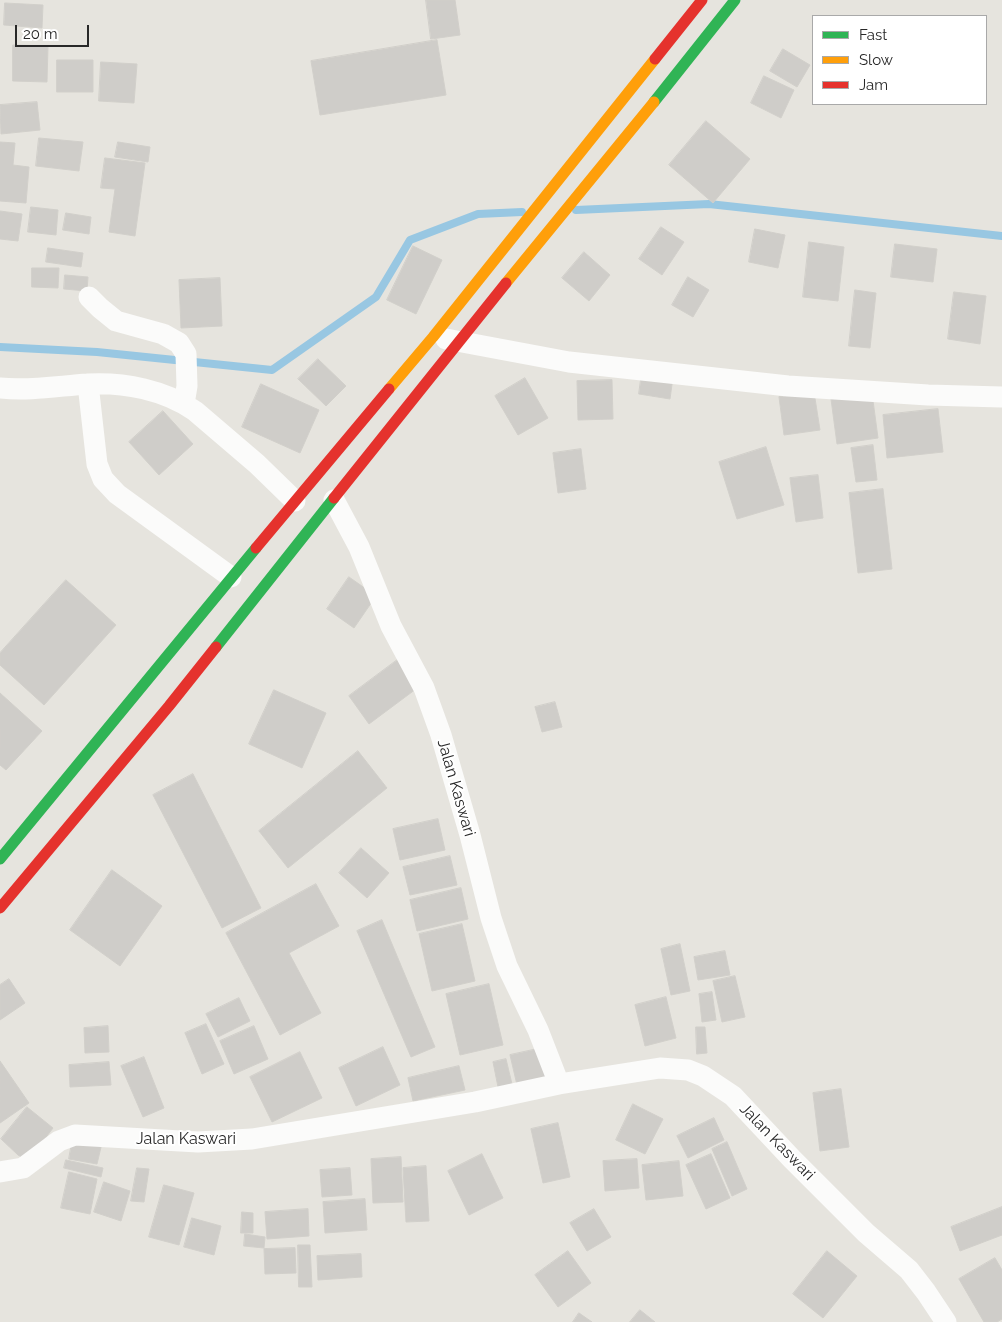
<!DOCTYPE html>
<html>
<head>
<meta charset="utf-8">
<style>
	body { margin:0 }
	#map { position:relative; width:1002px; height:1322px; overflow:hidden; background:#e6e4de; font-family:Raleway,sans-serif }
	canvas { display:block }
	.legend { position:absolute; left:812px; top:15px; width:175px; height:90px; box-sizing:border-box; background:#fff; border:1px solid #a9a9a9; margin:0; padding:6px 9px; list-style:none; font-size:15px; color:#282828 }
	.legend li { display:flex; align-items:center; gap:10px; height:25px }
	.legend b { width:25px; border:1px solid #a9a9a9 }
	.scale { position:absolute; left:15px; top:25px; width:74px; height:22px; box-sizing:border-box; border:2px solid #282828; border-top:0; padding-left:6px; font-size:15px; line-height:18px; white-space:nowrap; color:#282828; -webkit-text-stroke:4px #fff; paint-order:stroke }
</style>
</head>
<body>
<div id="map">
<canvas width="1002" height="1322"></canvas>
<ul class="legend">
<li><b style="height:6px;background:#30b455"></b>Fast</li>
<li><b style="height:6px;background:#ff9f0a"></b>Slow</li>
<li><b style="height:6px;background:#e5322d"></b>Jam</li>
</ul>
<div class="scale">20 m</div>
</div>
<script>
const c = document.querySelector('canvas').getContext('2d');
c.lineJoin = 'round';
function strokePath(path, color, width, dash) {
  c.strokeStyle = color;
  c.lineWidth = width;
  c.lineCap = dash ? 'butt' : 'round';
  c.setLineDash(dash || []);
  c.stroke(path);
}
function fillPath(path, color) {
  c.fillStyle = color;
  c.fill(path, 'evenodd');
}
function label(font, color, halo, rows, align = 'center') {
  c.font = font + ' Raleway,sans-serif';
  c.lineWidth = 4;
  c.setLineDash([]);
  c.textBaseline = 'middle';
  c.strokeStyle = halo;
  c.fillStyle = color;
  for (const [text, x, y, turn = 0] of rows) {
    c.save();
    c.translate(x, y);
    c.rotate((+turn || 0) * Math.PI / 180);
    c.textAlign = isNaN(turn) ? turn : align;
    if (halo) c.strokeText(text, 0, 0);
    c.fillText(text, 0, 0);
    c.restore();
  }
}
const stream = new Path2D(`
	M576 210 709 204 1002 236
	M0 347 97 352 272 370 376 297 410 240 478 214 522 212`);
const building = new Path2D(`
	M426 0H455L460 35 431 39Z
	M5 3 43 5 42 28 4 25Z
	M437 40 446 95 320 115 311 61Z
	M13 45 48 46 47 82 13 81Z
	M783 49 810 65 797 87 770 71Z
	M57 60H93V92H57Z
	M101 62 137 64 134 103 99 101Z
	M764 76 794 90 781 118 751 103Z
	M37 102 40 130 1 134 0 105Z
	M706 121 750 159 713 203 669 165Z
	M39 138 83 142 79 171 36 166Z
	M0 142 15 143 13 165 29 167 26 203 0 201Z
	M118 142 150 147 148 162 115 157Z
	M105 158 145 163 135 236 109 232 115 189 101 188Z
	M31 207 58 210 56 235 28 232Z
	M0 211 22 214 18 241 0 239Z
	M66 213 91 217 89 234 63 230Z
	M661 227 684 242 662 275 639 259Z
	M755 229 785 235 778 268 749 262Z
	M809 242 844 247 838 301 803 297Z
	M895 244 937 249 933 282 891 277Z
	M413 246 442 260 416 314 387 300Z
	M48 248 83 253 81 267 46 262Z
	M584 252 610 275 589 301 562 278Z
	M32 268H59L58 288 32 287Z
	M65 275 88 277 87 291 64 289Z
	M688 277 709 290 693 317 672 305Z
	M220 278 222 326 181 328 179 280Z
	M855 290 876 293 870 348 849 346Z
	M954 292 986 296 980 344 948 339Z
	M318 359 346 386 326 406 298 379Z
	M642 372 673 377 670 399 639 394Z
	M525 378 548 418 518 435 495 396Z
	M612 380 613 419 578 420 577 381Z
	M261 384 319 410 300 453 242 427Z
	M814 392 820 430 784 435 779 397Z
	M872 393 878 438 837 444 831 399Z
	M938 409 943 452 887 458 883 415Z
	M163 411 193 444 159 475 129 442Z
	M873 445 877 480 856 482 851 448Z
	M766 447 784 505 737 519 719 462Z
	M581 449 586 489 558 493 553 453Z
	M818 475 823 518 796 522 790 478Z
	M883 489 892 569 858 573 849 493Z
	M349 577 376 596 354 628 327 609Z
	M66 580 116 625 44 705 0 665V653Z
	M400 658 420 686 369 724 349 696Z
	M274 690 326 713 302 768 249 744Z
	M0 693 42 731 6 770 0 765Z
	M555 702 562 727 542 732 535 707Z
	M358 751 387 788 288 868 259 831Z
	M193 774 261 908 222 928 153 795Z
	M438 819 445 850 400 860 393 829Z
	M361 848 389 873 367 898 339 873Z
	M450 856 457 885 410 895 403 867Z
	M112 870 162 906 120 966 70 930Z
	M316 884 339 926 289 953 321 1013 280 1035 226 933Z
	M461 888 468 919 417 931 410 900Z
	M382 920 435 1047 411 1057 357 931Z
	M462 924 475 981 432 991 419 934Z
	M680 944 690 991 671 995 661 949Z
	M725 951 730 975 698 980 694 957Z
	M735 976 745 1017 722 1022 713 981Z
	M9 979 25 1003 0 1020V985Z
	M489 984 503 1045 460 1055 446 994Z
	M712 992 716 1020 702 1022 699 994Z
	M666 997 676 1038 645 1046 635 1005Z
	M239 998 250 1021 218 1037 206 1014Z
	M206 1024 224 1064 202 1074 185 1033Z
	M108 1026 109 1052 85 1053 84 1028Z
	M254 1026 268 1059 234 1074 220 1041Z
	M696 1027H705L707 1053 697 1054Z
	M383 1047 400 1085 356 1106 339 1068Z
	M542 1048 548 1078 517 1085 510 1055Z
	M300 1052 322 1098 272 1122 250 1077Z
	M144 1057 164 1108 143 1117 121 1066Z
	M506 1059 512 1084 498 1087 493 1062Z
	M0 1061 29 1103 0 1123Z
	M109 1062 111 1085 70 1087 69 1065Z
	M459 1066 465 1090 413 1101 408 1078Z
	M841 1089 849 1147 820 1151 813 1093Z
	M633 1104 663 1119 645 1154 616 1140Z
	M27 1107 53 1128 28 1161 18 1155 1 1139Z
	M714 1118 724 1140 688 1158 677 1136Z
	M558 1123 570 1177 543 1183 531 1129Z
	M73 1137 102 1143 97 1164 69 1159Z
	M727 1142 747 1189 732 1196 712 1149Z
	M482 1154 503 1198 469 1215 448 1171Z
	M711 1154 730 1198 706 1209 686 1165Z
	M401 1157 403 1202 373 1203 371 1159Z
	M637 1159 639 1188 605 1191 603 1161Z
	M66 1160 103 1168 101 1177 64 1168Z
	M679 1161 683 1196 646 1200 642 1165Z
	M426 1166 429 1221 406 1222 403 1168Z
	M137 1168 149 1169 144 1202 131 1201Z
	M350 1168 352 1195 322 1197 320 1170Z
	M69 1172 97 1179 90 1214 61 1208Z
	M104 1182 130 1191 121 1221 94 1212Z
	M164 1185 194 1193 179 1245 149 1237Z
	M365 1199 367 1230 325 1233 323 1202Z
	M1002 1207V1235L960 1251 951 1227Z
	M308 1209 309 1236 267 1239 265 1212Z
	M594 1209 611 1237 587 1251 570 1223Z
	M242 1212 253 1213V1233H241Z
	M192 1218 221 1226 214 1255 184 1247Z
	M245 1234 265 1237 264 1248 244 1246Z
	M298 1245H310L312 1287H299Z
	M295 1248 296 1273 265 1274 264 1249Z
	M568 1251 591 1283 558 1307 535 1275Z
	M827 1251 857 1276 823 1318 793 1294Z
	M361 1254 362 1277 318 1280 317 1256Z
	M995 1258 1002 1270V1319L997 1322H984L959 1279Z
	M640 1310 655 1322H630Z
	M579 1313 592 1322H573Z`);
const street = new Path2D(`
	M89 297 100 308 116 321 163 334 179 343 186 354 187 386 184 404
	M446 339 569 362 788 386 928 395 1002 397
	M88 384 97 464 103 479 117 494 231 577
	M0 388C30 391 58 386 88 384 124 382 165 390 195 411L257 464 295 501
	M334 500 359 547 391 626 424 688 441 735 470 835 491 918 507 966 538 1030 559 1084 660 1068 688 1070 703 1076 733 1096 792 1159 866 1233 909 1270 926 1292 946 1322
	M0 1172 23 1168 59 1141 75 1135 198 1142 252 1139 475 1102 559 1084`);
const fast = new Path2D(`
	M654 102 735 0
	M216 647 334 498
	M0 859 256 548`);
const slow = new Path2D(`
	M506 283 654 102
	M389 389 433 337 655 59`);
const jam = new Path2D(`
	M655 59 702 0
	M334 498 506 283
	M256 548 389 389
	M0 908 169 706 216 647`);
const streetNames = [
	["Jalan Kaswari",456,788,74],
	["Jalan Kaswari",186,1139],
	["Jalan Kaswari",777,1142,46]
];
strokePath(stream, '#98c7e2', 8);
fillPath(building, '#cfcdc9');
strokePath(building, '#d1cfca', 1);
strokePath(street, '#fbfbfa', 21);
strokePath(fast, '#30b455', 11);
strokePath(slow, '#ff9f0a', 11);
strokePath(jam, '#e5322d', 11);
label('16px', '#282828', '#fff', streetNames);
</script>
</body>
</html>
